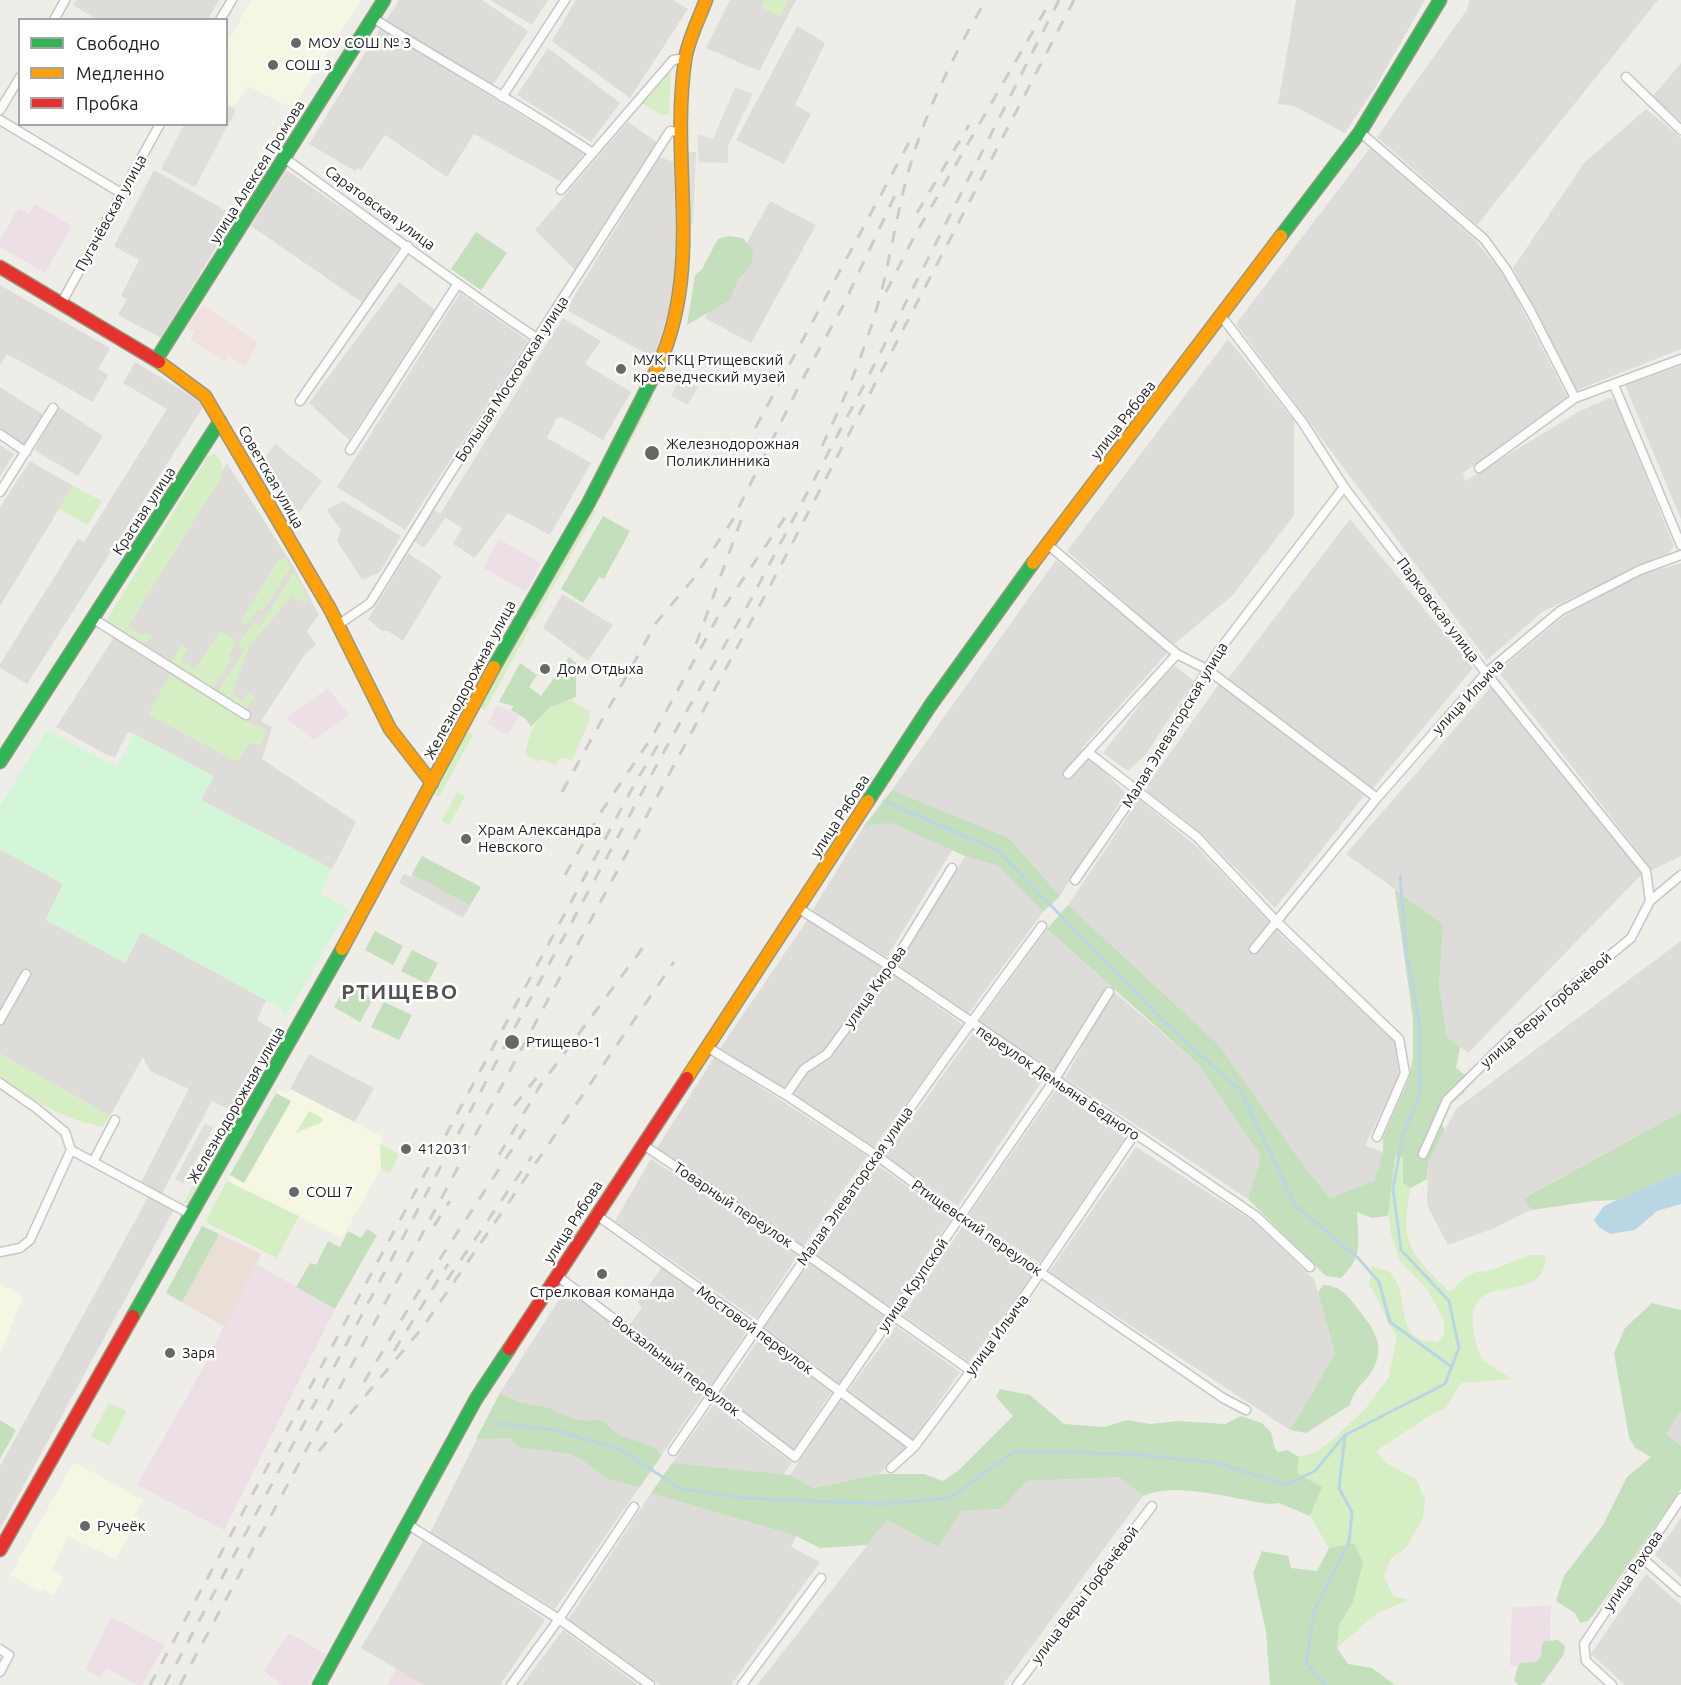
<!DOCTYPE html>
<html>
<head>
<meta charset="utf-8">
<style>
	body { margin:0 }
	#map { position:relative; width:1681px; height:1685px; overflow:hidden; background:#eeede8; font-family:Ubuntu,sans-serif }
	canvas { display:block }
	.legend { position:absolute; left:18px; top:18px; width:210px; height:108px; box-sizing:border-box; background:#fff; border:2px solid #a5a5a5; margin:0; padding:8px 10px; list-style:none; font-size:18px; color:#1f1f1f }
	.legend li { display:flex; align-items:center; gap:12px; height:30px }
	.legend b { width:30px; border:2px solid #a5a5a5 }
</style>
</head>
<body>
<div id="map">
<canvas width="1681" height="1685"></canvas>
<ul class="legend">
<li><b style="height:8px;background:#30b455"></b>Свободно</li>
<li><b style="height:8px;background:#ff9f0a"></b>Медленно</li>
<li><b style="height:8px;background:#e5322d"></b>Пробка</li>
</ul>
</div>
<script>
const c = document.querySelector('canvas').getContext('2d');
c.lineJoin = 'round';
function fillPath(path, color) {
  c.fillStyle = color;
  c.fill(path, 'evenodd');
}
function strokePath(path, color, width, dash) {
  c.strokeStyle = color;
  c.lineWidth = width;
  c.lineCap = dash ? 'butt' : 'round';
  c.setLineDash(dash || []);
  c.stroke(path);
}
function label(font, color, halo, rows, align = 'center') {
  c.font = font + ' Ubuntu,sans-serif';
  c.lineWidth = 5;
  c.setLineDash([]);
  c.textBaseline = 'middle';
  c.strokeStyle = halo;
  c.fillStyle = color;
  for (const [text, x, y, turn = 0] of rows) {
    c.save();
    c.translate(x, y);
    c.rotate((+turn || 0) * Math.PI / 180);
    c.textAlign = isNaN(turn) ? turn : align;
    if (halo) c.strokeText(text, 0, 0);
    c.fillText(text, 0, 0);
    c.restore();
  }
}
const residential = new Path2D(`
	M76 0H219L208 19 98 20 73 5Z
	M399 0H482L528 31 492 87 385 22Z
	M490 0H548L532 25Z
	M576 0H673L688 9 630 98 552 41Z
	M730 0H796L759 71 706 48Z
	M1296 0H1425L1376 86 1345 133 1294 106 1278 104Z
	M1470 0H1658L1477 225 1377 137 1466 11Z
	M797 26 825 43 795 105 811 114 784 164 736 140Z
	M380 29 584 153 570 174 560 181 474 134 447 177 385 135 361 170 358 168 355 171 309 144Z
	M548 48 620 103 591 142 517 95Z
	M1681 63V121L1653 96Z
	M1646 109 1681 138V349L1575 391 1513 268 1584 163Z
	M628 122 658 143 576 271 535 230Z
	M1370 148 1472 237 1506 277 1567 397 1463 473 1465 481 1578 412 1609 398 1615 400 1674 546 1670 552 1542 612 1487 660 1236 324Z
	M659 157 674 162 676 285 654 358 566 310Z
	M154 170 235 216 161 338 118 315 127 299 121 296 139 260 114 246Z
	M286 170 399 247 363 303 251 226Z
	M770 201 816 225 751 343 705 318Z
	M399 282 435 310 349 440 309 403Z
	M0 285 110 348 98 369 108 375 93 402 7 354 0 365Z
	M460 293 528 341 405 530 337 487Z
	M563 318 601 341 585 364 631 392 603 440 562 417 557 418 547 438 591 463 550 535 508 513 475 558 453 544 462 528 440 514Z
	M1228 339 1294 421V515L1233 595 1173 645 1067 551Z
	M135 362 205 404 27 684 0 668V664L78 539 84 542 167 409 123 383Z
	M1681 365V519L1625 385Z
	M0 387 44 415 26 447 0 430Z
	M59 407 103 436 78 476 34 450Z
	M0 445 14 454 0 477Z
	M30 461 73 486 0 606V507Z
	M227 463 293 566 319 615 307 631 316 645 306 653 261 721 272 727 262 759 356 822 332 869 201 800 213 776 134 734 128 732 115 757 107 755 56 727Z
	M343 501 401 536 380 572 362 580 337 541 341 530 327 510Z
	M1350 519 1473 668 1373 788 1228 679Z
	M408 553 442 576 403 641 388 631H382L368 619Z
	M1056 560 1168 652 1081 749 1126 793 1060 896 1009 838 892 790Z
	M1681 563V856L1652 870 1498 671 1564 616 1642 574Z
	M562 594 613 625 588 661 543 628Z
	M1175 666 1194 681 1146 754 1128 771 1103 753 1159 680Z
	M1219 684 1364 796 1275 908 1201 833 1147 791 1148 784Z
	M1491 687 1643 873 1468 1053 1447 1037 1439 985 1443 924 1346 854Z
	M1139 799 1198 848 1283 937 1395 1041 1399 1076 1365 1145 1383 1152 1374 1181 1330 1198 1301 1162 1219 1045 1068 905Z
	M891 823 952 850 887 957 812 911 864 826Z
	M0 849 63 884 46 919 125 963 141 932 266 1000 257 1020 273 1030 229 1109 212 1101 160 1197 176 1206 0 1529V1466L151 1192 139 1186 189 1089 150 1071 143 1057 110 1116 0 1054Z
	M965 856 998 866 1043 912 968 1014 898 965Z
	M419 861 477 893 463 918 399 883 404 874 411 877Z
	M808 919 883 967 963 1025 874 1147 719 1050Z
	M1047 929 1110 986 1055 1071 979 1022Z
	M1681 941V1112L1525 1197 1531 1210 1492 1229 1448 1245 1427 1205 1428 1163 1456 1109Z
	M1113 991 1198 1064 1261 1156 1248 1199 1065 1078Z
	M973 1033 1042 1081 958 1206 885 1156Z
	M309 1054 374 1088 355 1122 290 1089Z
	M714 1057 867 1156 803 1247 656 1150Z
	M1056 1090 1125 1138 1040 1263 968 1216Z
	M1136 1147 1253 1221 1314 1279 1335 1354 1290 1430 1049 1272Z
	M651 1159 798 1255 756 1319 615 1221Z
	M877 1165 952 1218 891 1307 813 1254Z
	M963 1226 1034 1275 969 1362 903 1315Z
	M809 1262 885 1317 839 1384 764 1327Z
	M662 1267 748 1329 712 1386 629 1326 642 1307 637 1302Z
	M566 1288 703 1395 555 1609 430 1533 500 1393Z
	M896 1326 960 1372 913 1440 848 1391Z
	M759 1339 832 1391 793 1451 720 1396Z
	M841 1399 907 1448 879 1474 814 1488 790 1475Z
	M714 1404 792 1463 783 1475 672 1463Z
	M1681 1411V1446L1665 1434Z
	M1119 1477 1143 1496 1003 1685H757L887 1520 938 1547 961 1511 1001 1509 1026 1481Z
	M651 1493 796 1536 791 1547 820 1562 731 1685H660L568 1620Z
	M1681 1518V1578L1655 1555Z
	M423 1541 500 1588 545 1620 500 1685H423L361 1648Z
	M1646 1574 1681 1605V1685H1625L1591 1654Z
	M563 1630 638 1685H522Z`);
const commercial = new Path2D(`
	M203 305 257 342 246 367 229 356 225 361 190 340 195 332 187 327Z`);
const industrial = new Path2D(`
	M35 204 72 226 45 273 0 247V240L18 208 29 214Z
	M499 539 541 563 526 592 483 568Z
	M328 688 349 715 314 740 286 718Z
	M497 705 520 716 507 736 488 723Z
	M256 1264 335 1309 224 1530 137 1485 192 1388Z
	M1551 1606 1549 1665 1510 1666 1512 1607Z
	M111 1617 165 1645 142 1685H137L107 1668 100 1677 85 1670Z
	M289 1633 326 1654 308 1685H282L264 1671Z
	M396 1669 423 1685H387Z`);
const education = new Path2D(`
	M251 0H361L292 108 247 86 234 106 227 101V44Z
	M278 1089 287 1094 290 1089 383 1137 380 1144 381 1168 342 1238 299 1217 277 1258 205 1222Z
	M0 1283 23 1297 0 1354Z
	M74 1462 143 1500 135 1515 138 1518 116 1559 67 1536 52 1571 63 1577 54 1595 43 1589 41 1592 10 1575Z`);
const military = new Path2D(`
	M202 1226 261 1254 225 1327 166 1293Z`);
const grass = new Path2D(`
	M765 0H789L780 17 761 7Z
	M666 71 671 73 669 113 663 116 640 102Z
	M647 398 652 401 600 499 596 496Z
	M215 454 222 464 221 478 128 626 142 636 145 632 152 637 146 643 137 644 106 621 208 456Z
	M73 486 102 501 88 525 59 509Z
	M590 508 596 511 534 621 529 618Z
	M284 558 291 567 263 611 258 609 248 625 241 621 278 560Z
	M294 571 308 599 305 603 292 596 249 647 232 694 243 701 248 693 255 697 245 710 220 697V687L245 650 238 645 254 622 260 626Z
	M512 615 492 650 488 644 502 618Z
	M525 625 530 628 485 710 479 707Z
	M220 631 237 641 229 655 232 658 214 687 211 689 170 664 181 645 188 649 181 660 195 669Z
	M170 673 253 724 267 729 261 745 249 743 237 762 149 715Z
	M571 700 589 711 590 719 572 760 560 758 555 765 540 759 538 762 525 754C533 723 538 709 571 700Z
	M468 732 473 735 439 797 434 795Z
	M457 792 465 796 449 825 441 821Z
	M0 1054 110 1116 103 1127C62 1119 33 1100 0 1077Z
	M309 1111 323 1119 322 1122 296 1133Z
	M226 1127 230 1129 188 1204 184 1202Z
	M380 1144 399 1154 390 1173 381 1168Z
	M1394 1156 1403 1157V1183L1411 1188C1398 1243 1412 1256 1450 1292L1465 1277 1476 1272 1492 1270 1530 1255H1542L1546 1258C1541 1316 1443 1253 1482 1360L1512 1379 1461 1383 1445 1409 1432 1414 1376 1451 1386 1463 1417 1480 1425 1500 1423 1518 1406 1548 1391 1558 1384 1577 1393 1596 1409 1600 1377 1613 1337 1648 1339 1626 1353 1602 1354 1543 1329 1548 1310 1516 1321 1487 1297 1473 1299 1457 1314 1453 1331 1441 1366 1408 1389 1377 1397 1336C1384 1320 1381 1301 1369 1285L1372 1266 1390 1272C1393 1277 1398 1282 1399 1288 1407 1313 1399 1342 1438 1342L1444 1334V1320L1427 1289 1400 1261 1391 1235 1388 1202Z
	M227 1181 299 1216 277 1258 205 1222Z
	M109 1403 127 1411 109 1445 91 1436Z`);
const forest = new Path2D(`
	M476 232 507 253 481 290 451 269Z
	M729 236 743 238 753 250 751 266 738 279 730 300 687 325 695 275 702 269 718 239Z
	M603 516 630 531 604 579 599 577 583 603 561 589Z
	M569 657 576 663V697L549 708 531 727 526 719 511 710 513 706 499 702 520 663 537 675 529 687 541 696Z
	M892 790 1009 838 1060 896 1043 912 998 866 965 856 891 823 864 826Z
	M422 856 481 887 470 905 412 874Z
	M1395 890 1443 924 1439 985 1447 1037 1460 1047 1456 1068 1465 1075 1464 1093 1436 1114 1445 1130 1428 1163 1427 1179 1411 1188 1403 1183V1157L1395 1156 1388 1216 1372 1218 1357 1212C1358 1242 1364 1256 1341 1278L1326 1276 1248 1199 1261 1156 1198 1064 1047 929 1068 905 1219 1045 1301 1162 1330 1198 1374 1181 1383 1152V1138L1409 1079 1413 1056V1019Z
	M375 931 403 946 393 965 365 950Z
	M412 950 438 963 427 984 401 971Z
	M347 984 373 999 360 1022 334 1007Z
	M384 1002 412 1015 399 1040 371 1027Z
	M276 1093 291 1101 244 1183 230 1175Z
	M1681 1112V1172L1618 1200 1594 1201 1531 1210 1524 1198Z
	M202 1226 219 1234 182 1302 166 1293Z
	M367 1229 377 1235 335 1309 296 1287 310 1263 316 1265 328 1241 340 1247 348 1231 361 1238Z
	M1323 1285C1336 1284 1347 1294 1354 1304 1373 1328 1391 1348 1367 1378 1358 1388 1353 1392 1350 1405L1306 1433 1290 1430 1335 1354 1318 1293Z
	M1652 1303 1681 1310V1411L1666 1434 1681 1446V1489L1595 1613 1588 1621 1580 1623 1575 1613 1556 1601 1564 1576 1603 1525 1627 1477 1651 1457 1635 1448 1629 1437 1614 1353 1625 1328Z
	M1000 1389 1030 1395 1064 1424 1105 1427 1127 1420 1150 1424 1178 1421 1225 1424 1241 1416 1262 1423 1271 1432 1275 1449 1278 1452 1287 1450 1299 1457 1297 1473 1322 1487 1310 1516 1279 1503 1269 1504C1234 1499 1176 1481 1143 1496L1119 1477 1027 1481 1001 1509 961 1511 938 1547 887 1520 867 1545 820 1548 796 1536 651 1493 672 1463 790 1475 814 1488 879 1474H924L943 1481 958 1471 1013 1416 996 1397Z
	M500 1393C519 1404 524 1403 544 1407 565 1412 575 1426 598 1419 608 1423 612 1432 622 1436 637 1443 650 1441 662 1455L640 1487 608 1479 581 1459 567 1453 518 1447 510 1438 476 1439Z
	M0 1420 16 1430 0 1459Z
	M1354 1543 1363 1563 1353 1602 1339 1626 1337 1648 1348 1664 1372 1668 1395 1685H1270L1266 1631 1253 1573 1262 1551 1288 1556 1291 1568 1317 1571 1329 1548Z
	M1558 1640 1565 1646 1564 1654 1544 1682 1540 1685H1518L1514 1680 1519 1663 1536 1662 1541 1657 1542 1644 1545 1641Z`);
const park = new Path2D(`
	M47 730 117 767 134 734 214 776 201 800 332 869 320 893 348 909 286 1016 281 1013 282 1009 141 932 125 963 46 920 63 884 0 849V806Z`);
const parking = new Path2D(`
	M735 87 753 94 728 146V163L699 162 697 134 713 139Z
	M227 105 236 110 195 187 161 169 184 125 226 124Z
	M681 152H696L693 223 684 224Z
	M681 377 698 387 688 405 671 396Z
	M275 444 322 481 299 513 261 462Z
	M429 507 446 517 424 548 410 538Z
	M205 1123 213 1128 183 1184 175 1179Z`);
const water = new Path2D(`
	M1681 1172V1204L1657 1211 1635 1230 1610 1234 1599 1227 1594 1220 1604 1206Z`);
const stream = new Path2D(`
	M884 801 997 850 1165 1023 1241 1091 1295 1205 1358 1258 1379 1282 1390 1322 1452 1367
	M496 1423 556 1430 621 1450 681 1489 744 1498 883 1504 950 1498 1015 1451 1130 1454 1217 1463 1286 1485 1315 1471 1345 1435
	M1326 1685 1306 1663 1314 1611 1349 1542 1352 1512 1339 1488 1345 1435 1445 1384 1459 1348 1449 1301 1401 1250 1393 1189 1403 1134 1420 1095 1419 1021 1406 953 1400 876`);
const street = new Path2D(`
	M373 18C445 64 520 104 591 152
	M54 20 65 0
	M220 20 232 0
	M1626 77 1681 130
	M502 97 565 0
	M0 110 20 77
	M0 120 121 193
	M1360 132 1484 239 1506 269 1530 310 1575 398
	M283 157C368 218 451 281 538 339
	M561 190 673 60 685 58
	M62 302 160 124
	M1222 317 1303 423 1344 487 1486 673 1646 871 1650 901
	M1614 385 1681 545
	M300 401 408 246
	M0 434 26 452
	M350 450 457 285
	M1479 468 1575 398 1681 359
	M0 492 53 408
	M1047 544 1177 654 1208 670 1377 798
	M92 618 246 715
	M338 625 370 603 443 485 670 131 680 132
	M1089 753 1197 837 1277 922 1399 1039 1405 1073 1377 1137
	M1068 774 1177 654
	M1075 880 1136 792 1217 653 1344 487
	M798 908 891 967 1256 1216 1310 1267
	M1254 949 1377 798 1486 673 1560 611 1640 570 1681 555
	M0 1020 26 974
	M707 1047 786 1095 876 1155 960 1217 1223 1398 1246 1410
	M0 1083 36 1108 65 1132 71 1150
	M786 1095 804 1069 827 1054 891 967 952 868
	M642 1144 806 1254 971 1371
	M71 1150 190 1214
	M1423 1154 1447 1100 1511 1037 1631 938 1650 901 1681 875
	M94 1160 115 1120
	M595 1214 758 1330 914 1447
	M0 1252 20 1248 30 1240 71 1150
	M556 1275 795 1457 1055 1079 1109 992
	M673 1451C794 1274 914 1098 1042 926
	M891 1468 914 1447 1000 1332 1134 1135
	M407 1524 559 1619 650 1685
	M1642 1558 1681 1592
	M0 1649 9 1655 0 1672
	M511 1685 559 1619 634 1507
	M742 1685 821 1578
	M1017 1685 1152 1506
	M1612 1685 1586 1661 1584 1644 1681 1498`);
const fast = new Path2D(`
	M1281 236 1360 132 1440 0
	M156 360 384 0
	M494 667 589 502 652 379
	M0 762 220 421
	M868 801 930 706 1033 563
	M133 1316 342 949
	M319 1685 476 1399 509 1349`);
const slow = new Path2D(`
	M159 362 205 396 330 609 390 729 432 783
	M652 379C707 273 669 171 685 60 688 40 699 19 706 0
	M1033 563 1281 236
	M342 949 494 667
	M687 1078 868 801`);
const jam = new Path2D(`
	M0 267 159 362
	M509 1349 687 1078
	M0 1550 133 1316`);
const rail = new Path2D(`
	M917 213 969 125
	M886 292 915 235 1050 2
	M822 446C846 396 868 344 882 289 893 245 899 200 913 156 930 102 957 49 986 0
	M744 449 912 137
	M696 644 744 512
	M562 792 656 623 694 578 732 521 801 382 843 306 897 191
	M565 875 603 809 652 737 720 613 788 513
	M514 1106 538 1076
	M499 1155 540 1086 644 946
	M434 1226 450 1201
	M447 1280 532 1156
	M394 1351 448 1264
	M364 1382 417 1294 526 1128
	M319 1451 423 1327 674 962
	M150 1685 634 785 661 740
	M165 1685 508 1040 673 735 749 603 864 385 1059 0
	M180 1685 768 590 1074 0`);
const markers = [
	[296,43,6,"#676765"],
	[273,65,6,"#676765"],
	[621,369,6,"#676765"],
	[652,453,8,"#676765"],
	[545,669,6,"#676765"],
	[466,839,6,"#676765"],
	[512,1042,8,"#676765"],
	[406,1149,6,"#676765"],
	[294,1192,6,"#676765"],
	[602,1274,6,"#676765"],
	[170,1353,6,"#676765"],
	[85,1526,6,"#676765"]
];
const poiNames = [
	["МОУ СОШ № 3",308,43],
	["СОШ 3",285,65],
	["МУК ГКЦ Ртищевский",633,360],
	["краеведческий музей",633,377],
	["Железнодорожная",666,444],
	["Поликлинника",666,461],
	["Дом Отдыха",557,669],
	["Храм Александра",478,830],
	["Невского",478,847],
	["Ртищево-1",526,1042],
	["412031",418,1149],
	["СОШ 7",306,1192],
	["Стрелковая команда",602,1292,"center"],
	["Заря",182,1353],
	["Ручеёк",97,1526]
];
const streetNames = [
	["улица Алексея Громова",257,172,-58],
	["Саратовская улица",380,208,36],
	["Пугачёвская улица",111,213,-61],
	["Большая Московская улица",512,379,-57],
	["улица Рябова",1123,420,-52],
	["Советская улица",271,477,60],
	["Красная улица",144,511,-57],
	["Парковская улица",1438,610,53],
	["Железнодорожная улица",470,680,-62],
	["улица Ильича",1468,697,-47],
	["Малая Элеваторская улица",1175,725,-59],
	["улица Рябова",840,816,-57],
	["улица Кирова",875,987,-55],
	["улица Веры Горбачёвой",1546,1010,-41],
	["переулок Демьяна Бедного",1058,1083,34],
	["Железнодорожная улица",236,1105,-60],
	["Малая Элеваторская улица",855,1186,-55],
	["Товарный переулок",733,1205,34],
	["улица Рябова",573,1222,-57],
	["Ртищевский переулок",977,1228,35],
	["улица Крупской",913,1285,-55],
	["Мостовой переулок",755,1330,36],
	["улица Ильича",997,1335,-54],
	["Вокзальный переулок",676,1366,37],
	["улица Рахова",1633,1571,-56],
	["улица Веры Горбачёвой",1085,1595,-53]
];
const districtNames = [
	["РТИЩЕВО",400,992]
];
fillPath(residential, '#dddcd9');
fillPath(commercial, '#f1e1dc');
fillPath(industrial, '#ece0e6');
fillPath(education, '#f5f7e3');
fillPath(military, '#e9dfd7');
fillPath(grass, '#d5eec4');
fillPath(forest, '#c4dfbb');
fillPath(park, '#d4f6d8');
fillPath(parking, '#dededb');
fillPath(water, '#b8d6e4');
strokePath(stream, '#b8d6e4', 3);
strokePath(street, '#c6c6c4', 11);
strokePath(fast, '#94997e', 15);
strokePath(slow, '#94997e', 15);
strokePath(jam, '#94997e', 15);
strokePath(street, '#fcfcfc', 8);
strokePath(fast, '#30b455', 12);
strokePath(slow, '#ff9f0a', 12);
strokePath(jam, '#e5322d', 12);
strokePath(rail, '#cbcbca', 3, [12, 12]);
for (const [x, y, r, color] of markers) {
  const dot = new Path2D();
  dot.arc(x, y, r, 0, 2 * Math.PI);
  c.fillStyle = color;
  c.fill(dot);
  strokePath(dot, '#fff', 2);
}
label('15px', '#1f1f1f', '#fff', poiNames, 'left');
label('15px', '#1f1f1f', '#fff', streetNames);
c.letterSpacing = '1.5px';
label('bold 21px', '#525252', '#fff', districtNames);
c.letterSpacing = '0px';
</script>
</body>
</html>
